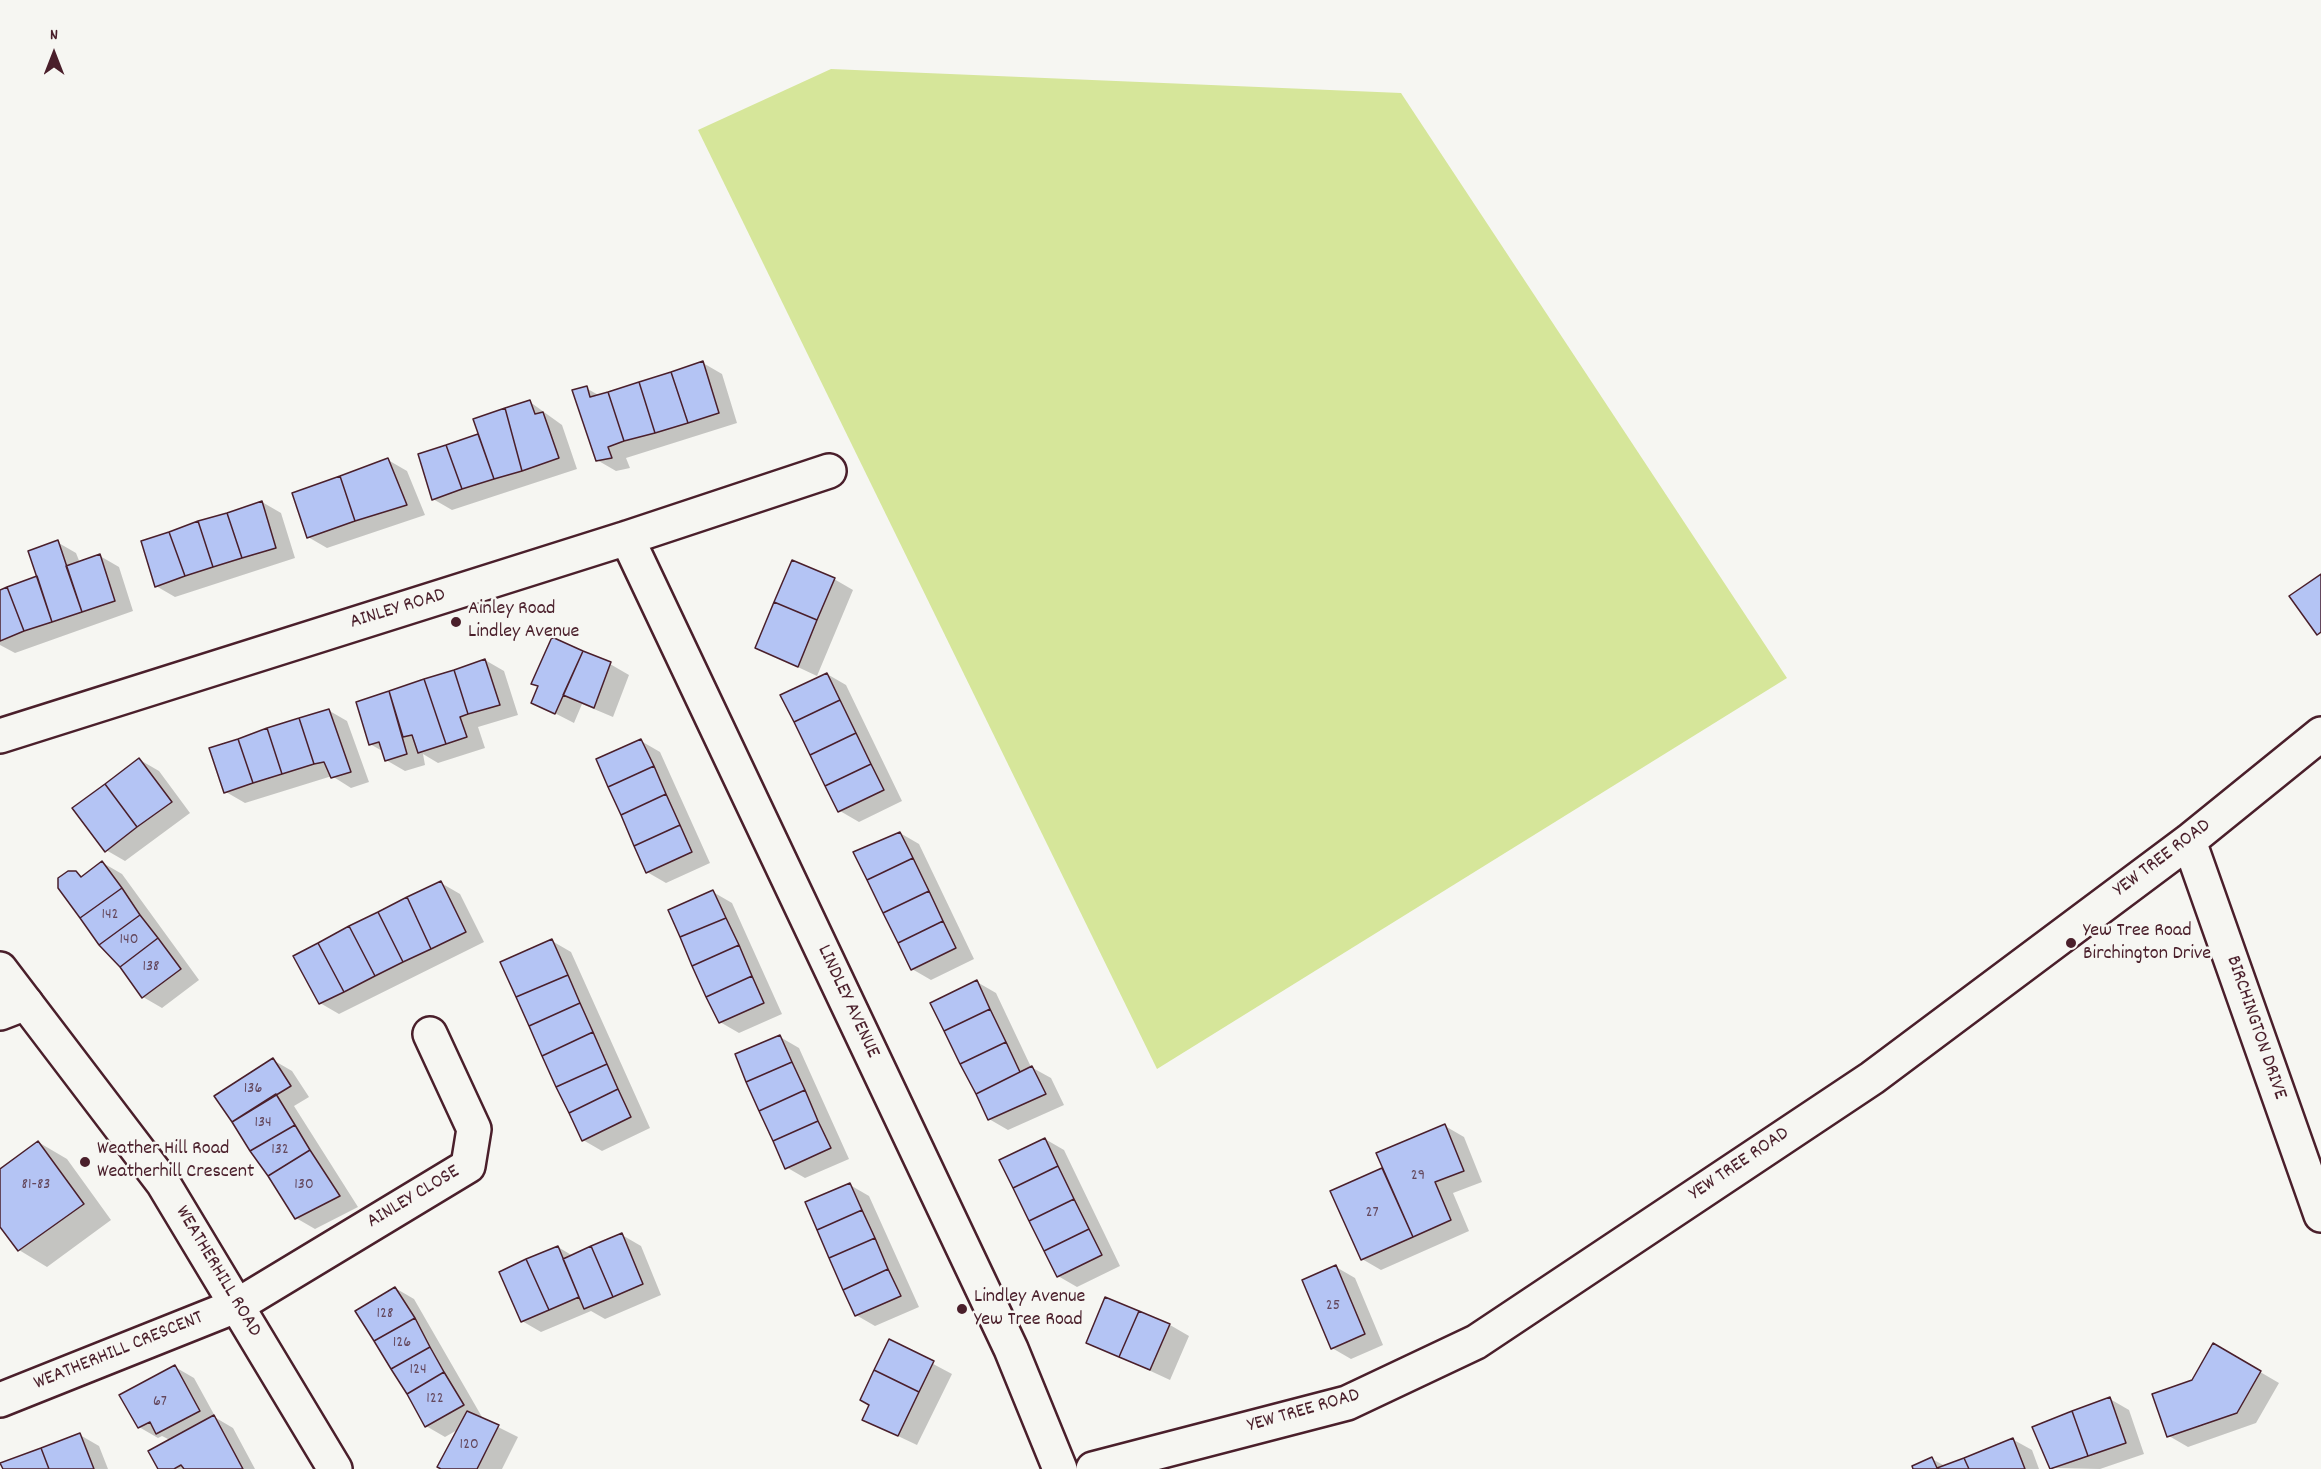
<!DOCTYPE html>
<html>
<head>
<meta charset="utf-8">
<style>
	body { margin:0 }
	#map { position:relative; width:2321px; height:1469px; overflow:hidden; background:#f6f6f2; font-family:Dekko,sans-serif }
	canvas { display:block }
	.north { position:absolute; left:24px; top:24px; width:60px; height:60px; -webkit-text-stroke:4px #f6f6f2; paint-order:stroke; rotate:0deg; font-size:16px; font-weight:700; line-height:24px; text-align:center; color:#4a1f2b }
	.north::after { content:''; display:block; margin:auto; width:21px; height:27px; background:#4a1f2b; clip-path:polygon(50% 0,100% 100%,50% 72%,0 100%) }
</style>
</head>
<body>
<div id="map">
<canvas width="2321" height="1469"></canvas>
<div class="north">N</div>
</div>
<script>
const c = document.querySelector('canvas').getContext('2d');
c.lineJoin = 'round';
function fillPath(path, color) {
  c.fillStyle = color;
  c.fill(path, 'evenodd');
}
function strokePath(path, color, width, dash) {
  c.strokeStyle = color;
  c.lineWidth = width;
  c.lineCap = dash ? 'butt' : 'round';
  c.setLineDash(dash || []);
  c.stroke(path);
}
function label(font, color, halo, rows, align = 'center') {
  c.font = font + ' Dekko,sans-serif';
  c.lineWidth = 5;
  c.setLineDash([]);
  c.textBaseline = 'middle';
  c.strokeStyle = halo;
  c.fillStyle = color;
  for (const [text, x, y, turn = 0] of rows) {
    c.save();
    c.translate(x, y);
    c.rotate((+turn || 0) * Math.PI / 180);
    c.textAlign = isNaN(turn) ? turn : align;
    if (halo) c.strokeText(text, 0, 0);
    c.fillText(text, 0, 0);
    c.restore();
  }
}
const green = new Path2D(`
	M831 69 1401 93 1787 678 1157 1069 698 130Z`);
const shadow = new Path2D(`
	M703 363 722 374 737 423 626 458 630 468 616 471 597 460 586 388 600 396Z
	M530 402 562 425 577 469 452 510 433 499 420 455 480 435Z
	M388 460 407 471 425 515 327 548 308 537Z
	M262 502 281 513 295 558 175 597 156 586Z
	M57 542 76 553 80 563 100 556 119 567 133 611 15 653 0 645V591L39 577Z
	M834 579 853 590 817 676 757 648Z
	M485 660 504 671 518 715 478 727 485 748 438 763 423 754 425 765 405 771 386 760 384 752 370 744 358 703Z
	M610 664 629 675 613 717 582 704 574 723 533 702Z
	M827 674 846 685 902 801 859 822 840 811Z
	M328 710 347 721 369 782 351 788 332 776 245 803 226 792Z
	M641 741 660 752 710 863 666 883 647 872Z
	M140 760 159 771 190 813 125 861 106 850Z
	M900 833 919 844 974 959 931 980 912 969Z
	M103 863 122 874 199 980 162 1008 143 997 60 888 76 873 83 877Z
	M441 883 460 894 484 942 339 1014 320 1003Z
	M713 892 732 903 782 1014 739 1033 720 1022Z
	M552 941 571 952 650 1128 602 1151 583 1140Z
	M977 982 996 993 1031 1067 1051 1078 1064 1105 1008 1130 989 1119 932 1003Z
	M780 1037 799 1048 849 1159 805 1178 786 1167Z
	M273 1060 292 1071 309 1097 294 1106 358 1207 315 1229 296 1218 216 1096Z
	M1445 1126 1464 1137 1482 1182 1453 1193 1469 1231 1381 1270 1362 1259 1332 1191 1384 1169Z
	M1045 1139 1064 1150 1120 1266 1077 1287 1058 1276Z
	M38 1142 67 1159 111 1220 47 1267 19 1250 0 1224V1171Z
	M850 1185 869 1196 919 1307 875 1326 856 1315Z
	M622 1235 641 1246 661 1295 605 1319 591 1311 541 1332 522 1321 558 1247 573 1256Z
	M1336 1267 1355 1278 1383 1345 1351 1359 1332 1348Z
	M395 1288 414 1299 482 1417 480 1418 518 1437 502 1469H443L459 1429 445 1437 426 1426Z
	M1106 1299 1170 1325 1189 1336 1170 1380 1088 1342Z
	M890 1341 952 1374 917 1445 864 1420Z
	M2214 1345 2279 1383 2256 1423 2188 1447 2169 1436 2193 1381Z
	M175 1367 194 1378 216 1418 233 1428 255 1469H159L170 1440 162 1436 158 1438 139 1427Z
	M2110 1399 2129 1410 2144 1454 2100 1469 2052 1468Z
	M80 1435 99 1446 108 1469H4Z
	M2012 1439 2032 1450 2039 1469H1915L1932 1459 1945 1466Z`);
const building = new Path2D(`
	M703 361 719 413 688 423 671 372Z
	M671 372 688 423 655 433 639 382Z
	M639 382 655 433 624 441 608 392Z
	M587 386 590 397 608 392 624 441 608 447 612 458 596 461 572 390Z
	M530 400 535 414 543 412 559 458 522 471 505 408Z
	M505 408 522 471 494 479 473 419Z
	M478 434 494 479 462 489 446 445Z
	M446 445 462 489 432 500 418 454Z
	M388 458 407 505 355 521 340 476Z
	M340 476 355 521 307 538 292 493Z
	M262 501 276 548 242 558 227 513Z
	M227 513 242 558 213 567 198 521Z
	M198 521 213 567 185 576 169 532Z
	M169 532 185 576 155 587 141 541Z
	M58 540 82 612 52 622 28 551Z
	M100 554 115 601 82 612 66 566Z
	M792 560 835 578 817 620 774 602Z
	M2321 574V632L2317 635 2289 596Z
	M37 576 52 622 24 631 7 587Z
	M7 587 24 631 0 641V590Z
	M774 602 817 620 798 667 755 648Z
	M552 637 583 651 555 714 531 703 538 686 531 684Z
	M583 651 611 662 594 708 563 695Z
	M485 659 500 705 468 714 454 670Z
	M454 670 468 714 460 717 467 737 446 744 424 679Z
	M827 673 840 700 794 722 780 695Z
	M424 679 446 744 418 753 412 735 403 737 389 691Z
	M389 691 407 754 385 761 379 742 369 745 356 702Z
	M840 700 856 733 810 755 794 722Z
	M329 709 351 772 331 778 324 762 314 764 299 718Z
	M299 718 314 764 282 774 267 728Z
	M267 728 282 774 253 783 238 739Z
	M856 733 871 764 825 786 810 755Z
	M238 739 253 783 224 793 209 748Z
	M641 739 654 766 608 787 596 759Z
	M139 758 172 802 137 827 105 784Z
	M871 764 884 790 838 812 825 786Z
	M654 766 666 794 621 815 608 787Z
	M105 784 137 827 105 852 72 808Z
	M666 794 680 825 634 846 621 815Z
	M680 825 692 852 646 873 634 846Z
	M900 832 913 858 867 880 853 852Z
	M913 858 929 891 883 913 867 880Z
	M102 861 122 888 80 918 58 888V878L68 871H76L81 877Z
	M441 881 466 932 431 949 407 897Z
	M122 888 140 915 99 945 80 918Z
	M713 890 726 918 680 937 668 910Z
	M929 891 943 921 898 943 883 913Z
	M407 897 431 949 403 962 378 912Z
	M378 912 403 962 375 976 349 926Z
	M140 915 158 938 120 967 99 945Z
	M726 918 739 945 692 966 680 937Z
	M943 921 956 948 911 970 898 943Z
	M349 926 375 976 344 992 318 943Z
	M158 938 181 969 142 998 120 967Z
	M552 939 568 975 516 997 500 962Z
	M318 943 344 992 319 1004 293 956Z
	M739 945 752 976 706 997 692 966Z
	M568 975 580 1003 529 1026 516 997Z
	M752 976 764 1003 719 1023 706 997Z
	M977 980 990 1009 944 1031 930 1003Z
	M580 1003 593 1032 542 1056 529 1026Z
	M990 1009 1006 1042 960 1064 944 1031Z
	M593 1032 607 1064 556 1087 542 1056Z
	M780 1035 792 1062 746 1082 735 1054Z
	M1006 1042 1020 1072 976 1094 960 1064Z
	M273 1058 291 1086 232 1122 214 1096Z
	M792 1062 805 1090 759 1111 746 1082Z
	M607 1064 618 1089 569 1113 556 1087Z
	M1032 1066 1046 1094 988 1120 976 1094Z
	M618 1089 631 1117 582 1141 569 1113Z
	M805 1090 818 1121 773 1141 759 1111Z
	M276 1094 295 1125 250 1151 232 1122Z
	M818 1121 831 1148 785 1169 773 1141Z
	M1445 1124 1464 1171 1435 1182 1451 1220 1413 1237 1376 1153Z
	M295 1125 310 1150 268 1176 250 1151Z
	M1045 1138 1058 1166 1013 1188 999 1160Z
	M38 1141 84 1204 18 1251 0 1227V1169Z
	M310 1150 340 1196 295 1219 268 1176Z
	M1058 1166 1074 1199 1029 1221 1013 1188Z
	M1382 1168 1413 1237 1361 1260 1330 1191Z
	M850 1183 862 1210 817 1230 805 1202Z
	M1074 1199 1089 1229 1044 1251 1029 1221Z
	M862 1210 875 1238 829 1258 817 1230Z
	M1089 1229 1102 1255 1057 1277 1044 1251Z
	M622 1233 643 1284 613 1297 591 1246Z
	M875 1238 888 1269 843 1290 829 1258Z
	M558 1246 579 1297 549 1310 526 1259Z
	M591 1246 613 1297 584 1309 563 1259Z
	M526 1259 549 1310 521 1322 499 1272Z
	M1336 1265 1365 1334 1331 1349 1302 1280Z
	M888 1269 901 1296 855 1316 843 1290Z
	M395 1287 415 1318 374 1341 355 1311Z
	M1105 1297 1139 1311 1119 1357 1086 1343Z
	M1139 1311 1170 1324 1150 1370 1119 1357Z
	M415 1318 430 1347 391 1369 374 1341Z
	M889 1339 934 1361 919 1392 874 1370Z
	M2213 1343 2261 1371 2237 1413 2167 1437 2152 1394 2192 1380Z
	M430 1347 444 1372 407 1394 391 1369Z
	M175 1365 200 1411 156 1434 150 1422 138 1428 119 1395Z
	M874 1370 919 1392 898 1436 862 1420 869 1405 860 1400Z
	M444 1372 464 1405 425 1427 407 1394Z
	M2110 1397 2126 1443 2088 1456 2072 1411Z
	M467 1411 499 1425 477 1469H441L437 1467Z
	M2072 1411 2088 1456 2050 1469 2032 1427Z
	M214 1415 243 1469H184L181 1465 174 1469H158L148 1451Z
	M80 1433 94 1469H49L41 1448Z
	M2013 1438 2025 1469H1969L1964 1458Z
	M41 1448 49 1469H3L0 1463Z
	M1932 1457 1937 1468 1964 1458 1969 1469H1913L1912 1466Z`);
const minor = new Path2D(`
	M627 538 1011 1349 1060 1469
	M0 736 627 538 829 471
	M2189 841 2321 1215
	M0 1013 26 1003
	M0 1400 238 1305 468 1166 474 1129 430 1034
	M1093 1469 1347 1403 1476 1342 1872 1078 2189 841 2321 734`);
const tertiary = new Path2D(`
	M0 969 163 1183 335 1469`);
const markers = [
	[456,622,6,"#4a1f2b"],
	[2071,943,6,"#4a1f2b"],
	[85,1162,6,"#4a1f2b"],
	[962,1309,6,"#4a1f2b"]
];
const numberNames = [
	["142",110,916],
	["140",129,941],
	["138",151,968],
	["136",253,1090],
	["134",263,1124],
	["132",280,1151],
	["29",1418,1177],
	["81-83",36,1186],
	["130",304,1186],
	["27",1372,1214],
	["25",1333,1307],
	["128",385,1315],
	["126",402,1344],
	["124",418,1371],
	["122",435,1400],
	["67",160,1403],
	["120",469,1446]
];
const streetNames = [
	["AINLEY ROAD",398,610,-17],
	["YEW TREE ROAD",2163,859,-37],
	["LINDLEY AVENUE",847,1002,65],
	["BIRCHINGTON DRIVE",2255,1028,71],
	["YEW TREE ROAD",1740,1165,-34],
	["AINLEY CLOSE",414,1198,-31],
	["WEATHERHILL ROAD",217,1272,59],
	["WEATHERHILL CRESCENT",119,1352,-22],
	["YEW TREE ROAD",1304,1412,-16]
];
const poiNames = [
	["Ainley Road",468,610],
	["Lindley Avenue",468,633],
	["Yew Tree Road",2083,932],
	["Birchington Drive",2083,955],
	["Weather Hill Road",97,1150],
	["Weatherhill Crescent",97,1173],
	["Lindley Avenue",974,1298],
	["Yew Tree Road",974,1321]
];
fillPath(green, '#d6e69a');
fillPath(shadow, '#0003');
fillPath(building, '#b4c4f4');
strokePath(building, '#4a1f2b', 1.5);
strokePath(minor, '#4a1f2b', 38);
strokePath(tertiary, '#4a1f2b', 38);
strokePath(minor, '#f6f6f2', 33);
strokePath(tertiary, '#f6f6f2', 33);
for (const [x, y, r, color] of markers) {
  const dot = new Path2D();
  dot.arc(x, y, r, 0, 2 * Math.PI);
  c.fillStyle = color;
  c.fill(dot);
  strokePath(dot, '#f6f6f2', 2);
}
label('16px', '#64485d', null, numberNames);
label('20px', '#4a1f2b', '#f6f6f2', streetNames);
label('20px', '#4a1f2b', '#f6f6f2', poiNames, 'left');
</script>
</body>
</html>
